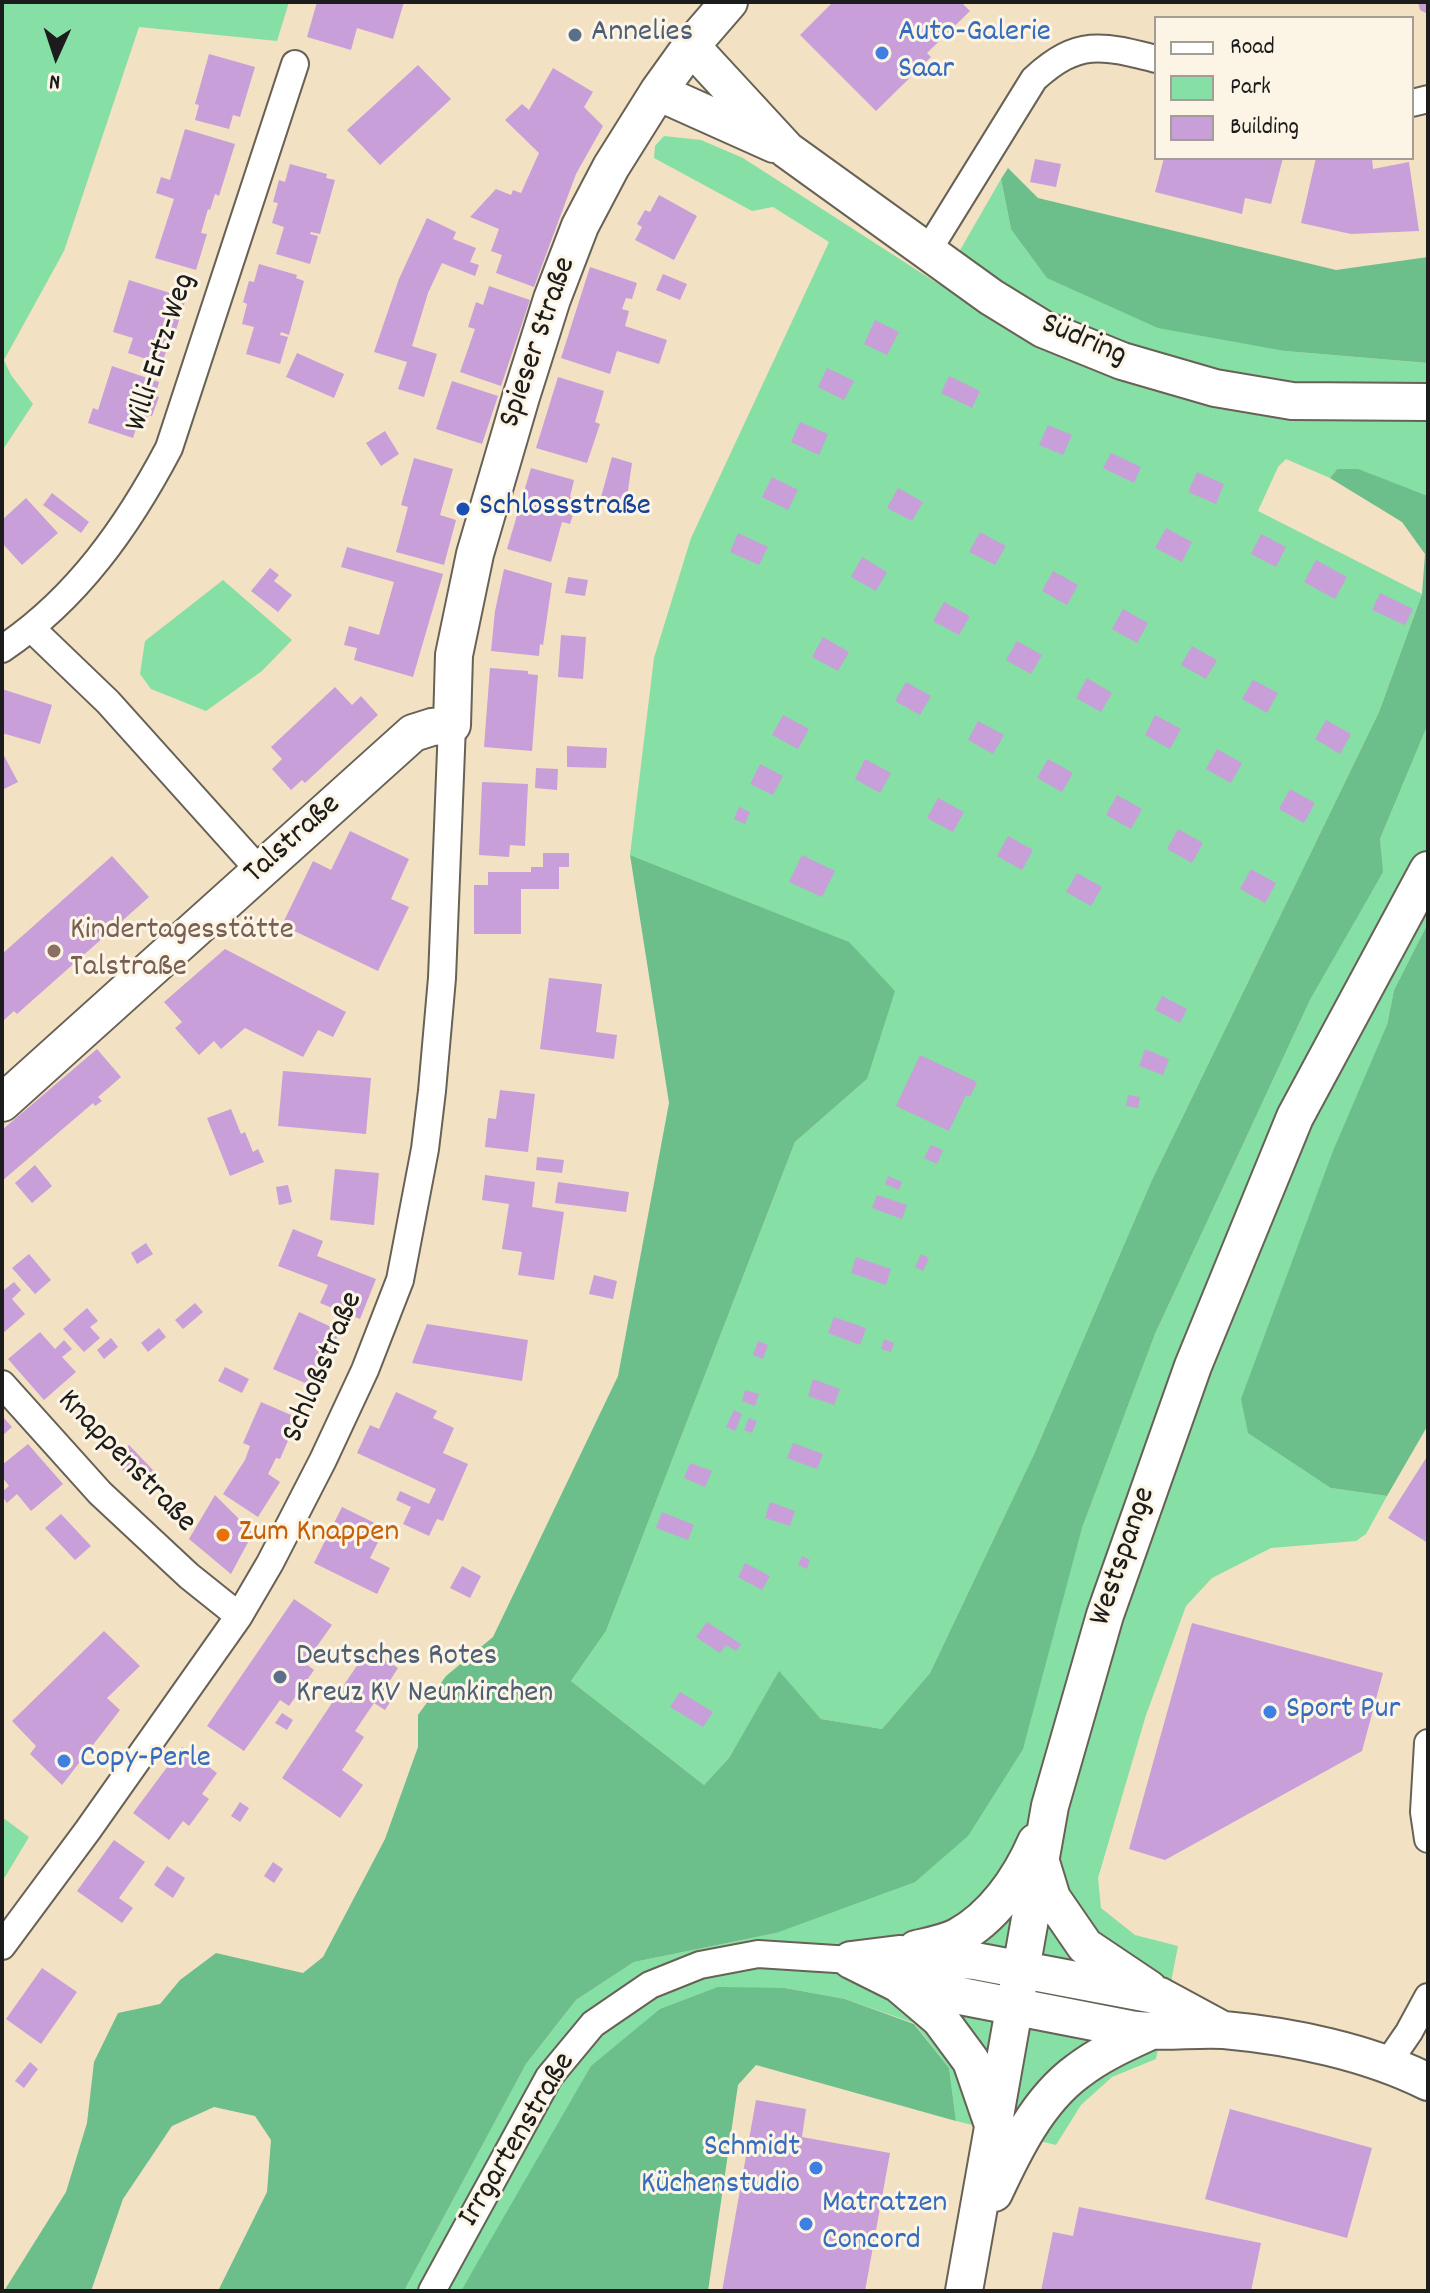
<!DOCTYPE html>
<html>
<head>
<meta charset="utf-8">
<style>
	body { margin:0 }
	#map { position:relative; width:1430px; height:2293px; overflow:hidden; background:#f3e1c3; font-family:Dekko,sans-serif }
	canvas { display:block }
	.frame { position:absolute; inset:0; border:4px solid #1c1c1c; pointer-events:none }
	.legend { position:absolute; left:1154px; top:16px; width:260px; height:144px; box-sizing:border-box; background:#fcf5e5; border:2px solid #a29e95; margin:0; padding:10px 14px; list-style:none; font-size:24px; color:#1c1c1c }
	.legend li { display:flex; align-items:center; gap:16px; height:40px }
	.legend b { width:40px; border:2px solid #a29e95 }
	.north { position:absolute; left:16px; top:16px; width:80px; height:80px; -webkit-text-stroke:6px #fcf5e5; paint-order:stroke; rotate:183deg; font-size:22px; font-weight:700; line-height:32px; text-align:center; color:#1c1c1c }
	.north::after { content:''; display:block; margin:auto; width:28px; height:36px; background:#1c1c1c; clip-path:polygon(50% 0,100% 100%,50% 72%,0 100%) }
</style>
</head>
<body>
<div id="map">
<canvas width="1430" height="2293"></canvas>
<div class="frame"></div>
<ul class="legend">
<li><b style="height:10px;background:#fff"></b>Road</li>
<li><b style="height:22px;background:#86dfa4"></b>Park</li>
<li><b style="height:22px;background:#c89fd9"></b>Building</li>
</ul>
<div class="north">N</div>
</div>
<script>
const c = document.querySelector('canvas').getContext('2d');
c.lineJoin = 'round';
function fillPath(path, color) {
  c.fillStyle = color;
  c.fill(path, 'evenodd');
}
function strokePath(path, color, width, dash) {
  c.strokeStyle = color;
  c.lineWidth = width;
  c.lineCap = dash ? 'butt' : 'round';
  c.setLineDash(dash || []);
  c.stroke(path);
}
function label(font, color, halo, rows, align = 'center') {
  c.font = font + ' Dekko,sans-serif';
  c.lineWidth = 6;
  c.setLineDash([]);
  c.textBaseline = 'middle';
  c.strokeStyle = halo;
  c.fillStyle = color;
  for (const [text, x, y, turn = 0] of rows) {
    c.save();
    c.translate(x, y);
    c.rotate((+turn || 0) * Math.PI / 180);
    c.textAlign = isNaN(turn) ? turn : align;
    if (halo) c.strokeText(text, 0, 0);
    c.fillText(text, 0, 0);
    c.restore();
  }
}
const green = new Path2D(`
	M2 2H289L277 41 139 27 64 251 4 360 11 375 33 404 2 451Z
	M664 136 701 140 743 158 940 285 1001 179 1011 229 1285 351 1428 363V496L1358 470 1337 469 1330 478 1286 459 1278 467 1258 511 1422 594 1379 712 1151 1182 1035 1452 930 1673 882 1729 821 1719 779 1672 729 1758 704 1785 571 1681 606 1631 795 1142 867 1079 848 942 630 855 654 658 691 538 829 242 773 207 752 211 654 158 655 146Z
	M223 580 292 640 262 671 206 711 151 689 140 674 145 641Z
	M1428 724V923L1394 990 1387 1025 1331 1488 1387 1496 1366 1534 1356 1541 1271 1548 1212 1578 1186 1606 1146 1715 1098 1878 1101 1908 1135 1935 1178 1946 1156 2059 1112 2077 1081 2105 1056 2145 956 2121 949 2068 914 2023 845 1999 785 1988 488 2246 461 2291H404L526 2064 576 2000 634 1962 776 1933 1082 1528 1155 1334 1310 1000 1382 872 1380 839Z
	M2 1817 29 1837 2 1882Z`);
const forest = new Path2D(`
	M1008 168 1038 198 1336 270 1428 257V363L1285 351 1158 328 1047 278 1011 229 1001 179Z
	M1337 469H1358L1428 496V724L1380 839 1383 872 1310 1000 1155 1334 1082 1528 1023 1749 968 1836 915 1882 776 1933 634 1962 576 2000 526 2064 404 2291H218L267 2192 271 2140 255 2116 214 2107 172 2126 123 2199 91 2291H4L66 2192 87 2123 94 2062 118 2013 160 2004 180 1980 216 1953 303 1973 323 1957 385 1839 418 1747V1715L446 1676 493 1637 618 1376 669 1103 630 855 849 942 895 991 867 1079 795 1142 606 1631 571 1681 704 1785 729 1758 779 1671 821 1719 882 1729 930 1673 1035 1452 1151 1182 1379 712 1422 594 1425 554 1402 522 1330 478Z
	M1428 923V1425L1387 1496 1331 1488 1248 1433 1241 1399 1333 1151 1387 1025 1394 990Z
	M718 1987 785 1988 845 1999 914 2024 949 2068 956 2121 756 2065 738 2085 708 2291H461L591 2066 660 2009Z`);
const building = new Path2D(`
	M317 2H404L393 39 357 28 351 50 307 37Z
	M833 2H961L970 11 927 53 931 57 876 111 800 35Z
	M1418 2H1428V14L1420 10Z
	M209 54 255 67 240 117 233 115 229 129 195 120 199 105 195 104Z
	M418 65 451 99 380 165 347 130Z
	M553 68 593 92 584 107 603 126 576 174 534 287 496 273 502 255 491 251 499 229 470 217 496 189 511 195 513 190 521 193 539 153 505 120 522 104 529 110Z
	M185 129 235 144 219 196 215 194 210 210 208 209 201 233 207 234 196 270 155 258 174 199 156 193 161 177 170 180Z
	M1164 158H1283L1271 204 1245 198 1242 214 1155 192Z
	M1316 158H1372L1373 169 1409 162 1419 231 1351 234 1301 223Z
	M1035 159 1061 164 1056 187 1030 182Z
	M290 164 327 174 326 178 335 180 320 234 311 232 310 234 318 236 310 264 276 254 284 227 272 223 278 203 273 202 279 180 285 182Z
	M659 195 697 216 674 260 635 240 642 227 637 224 645 210 650 212Z
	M427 218 456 232 453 239 476 248 470 262 479 265 475 276 442 263 428 293 412 346 437 354 424 397 398 389 407 362 374 352 399 279Z
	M259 264 297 275 296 278 304 281 289 335 281 332 280 335 288 337 280 364 246 354 254 327 242 324 247 304 243 302 249 281 254 282Z
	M590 267 637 283 632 299 626 298 622 309 629 311 625 326 667 340 659 364 617 351 610 374 561 358Z
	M663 274 687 284 680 300 656 290Z
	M129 280 186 298 170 349 167 348 162 364 128 353 133 338 113 332Z
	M489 286 530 300 501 386 460 372 475 329 468 327 476 302 483 305Z
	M875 320 899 332 887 355 864 344Z
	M297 353 344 374 334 398 286 377Z
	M112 366 159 382 155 396 159 397 152 416 148 415 145 425 138 423 133 438 88 423 93 408 98 410Z
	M827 368 854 381 844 400 818 387Z
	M949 376 980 391 972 408 941 393Z
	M558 377 604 391 595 422 600 424 587 463 536 448Z
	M452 381 498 396 482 444 436 429Z
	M800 422 828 434 819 455 791 442Z
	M1048 425 1072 435 1063 455 1039 445Z
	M385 431 399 454 381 466 366 443Z
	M1111 453 1141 467 1134 483 1103 468Z
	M612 457 632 463 626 504 601 497Z
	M414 458 453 469 440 515 456 520 444 565 396 552 408 507 401 505Z
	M531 468 574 480 570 497 578 499 570 524 562 522 551 562 507 549Z
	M1197 472 1224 484 1216 504 1188 492Z
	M772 477 798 490 788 510 762 497Z
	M898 488 923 502 912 521 887 508Z
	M52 493 89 522 81 533 43 505Z
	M26 498 58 533 22 565 2 543V520Z
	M1166 528 1192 542 1182 562 1155 548Z
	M980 532 1006 546 995 565 969 552Z
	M738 533 768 547 759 565 730 552Z
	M1261 534 1286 547 1276 567 1251 554Z
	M347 547 443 574 413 677 354 660 357 648 344 645 349 626 379 635 394 582 341 567Z
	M862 557 887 572 876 591 851 577Z
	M1316 560 1347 577 1335 599 1304 582Z
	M270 568 279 575 274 581 292 595 278 612 251 591Z
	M504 569 552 583 543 645 540 644 539 656 491 651 495 611Z
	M1053 571 1078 585 1067 605 1042 591Z
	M568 577 588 580 585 596 565 593Z
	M1380 593 1413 609 1405 625 1372 610Z
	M944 602 970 616 959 635 933 621Z
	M1123 609 1148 623 1137 643 1112 629Z
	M561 635 586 637 583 679 558 677Z
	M823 637 849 652 838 671 812 657Z
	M1017 641 1042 655 1031 674 1006 660Z
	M1192 646 1217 660 1206 679 1181 665Z
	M490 668 528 671V674L538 675 532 751 484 747Z
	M1087 678 1112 693 1101 712 1076 698Z
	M1253 680 1278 693 1267 713 1242 699Z
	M906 682 931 696 920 715 895 701Z
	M335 687 352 705 361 696 378 715 305 783 302 780 291 790 272 769 282 759 271 747Z
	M2 689 52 705 40 744 2 733Z
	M783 715 809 729 798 749 772 735Z
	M1155 715 1181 729 1170 749 1145 735Z
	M1326 720 1351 734 1340 754 1315 739Z
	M978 721 1004 735 993 754 968 740Z
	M567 746 607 748 606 768 567 767Z
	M1217 749 1242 763 1231 783 1206 769Z
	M2 752 18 782 2 790Z
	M865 759 891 773 880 793 855 779Z
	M1048 759 1073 773 1062 792 1037 778Z
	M760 764 783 776 773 795 750 784Z
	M536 768 558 769 557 790 535 788Z
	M482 782 528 784 525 846 510 845 509 857 479 855Z
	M1290 789 1315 803 1304 823 1279 809Z
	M1117 795 1142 809 1131 829 1106 815Z
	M938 798 964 812 953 832 927 818Z
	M739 807 750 812 745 824 734 819Z
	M1178 829 1203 843 1192 863 1167 849Z
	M350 831 409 859 391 899 409 907 378 971 282 925 313 861 331 870Z
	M1008 836 1033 850 1022 870 997 856Z
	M543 853H569V867H559V889H521V934H474V885H488V872H531V867H543Z
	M802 855 835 871 822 897 789 882Z
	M112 856 149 897 17 1014 14 1011 4 1020 2 954Z
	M1251 869 1276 883 1265 903 1240 889Z
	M1077 873 1102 887 1091 906 1066 892Z
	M225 949 346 1012 333 1037 318 1030 303 1057 245 1028 221 1049 214 1041 199 1055 175 1028 182 1022 164 1002Z
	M549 978 602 984 596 1032 617 1035 614 1059 540 1049Z
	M1162 996 1187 1009 1180 1023 1155 1010Z
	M97 1049 121 1077 98 1097 102 1101 95 1106 93 1103 2 1181V1130Z
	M1145 1049 1169 1059 1163 1075 1139 1066Z
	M920 1055 977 1082 970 1097 966 1095 949 1131 896 1106Z
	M283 1071 371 1078 366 1134 278 1126Z
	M500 1090 535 1094 528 1152 485 1147 488 1118 496 1119Z
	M1128 1095 1140 1097 1138 1108 1126 1106Z
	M231 1109 241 1134 245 1132 253 1152 258 1149 264 1162 230 1176 207 1118Z
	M931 1145 943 1150 937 1164 924 1158Z
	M537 1157 564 1160 562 1173 536 1170Z
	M35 1165 52 1186 32 1203 15 1183Z
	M335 1169 379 1173 374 1225 330 1220Z
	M485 1175 535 1182 532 1207 564 1212 554 1280 518 1275 522 1252 502 1249 509 1204 482 1200Z
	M888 1176 902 1182 899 1190 885 1184Z
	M558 1182 629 1192 626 1212 555 1203Z
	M288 1185 292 1202 279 1205 276 1187Z
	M877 1195 907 1205 902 1219 872 1208Z
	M293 1229 323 1241 317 1256 376 1279 360 1319 320 1303 328 1285 278 1266Z
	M146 1243 153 1254 137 1264 131 1253Z
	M29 1254 51 1280 35 1294 12 1268Z
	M921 1254 929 1258 923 1271 915 1267Z
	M856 1257 891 1269 886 1285 851 1273Z
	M594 1275 617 1281 613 1299 589 1294Z
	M14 1282 21 1290 12 1299 25 1314 2 1334V1287L4 1290Z
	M195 1303 203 1312 183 1329 175 1320Z
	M87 1308 98 1321 90 1327 100 1338 84 1352 63 1329Z
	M299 1312 340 1331 314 1387 273 1369Z
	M834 1317 866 1328 860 1345 828 1333Z
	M427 1324 528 1340 522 1381 412 1363Z
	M159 1328 166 1337 148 1352 141 1343Z
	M40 1332 55 1349 64 1340 72 1349 62 1357 76 1372 44 1400 8 1359Z
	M111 1338 118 1347 104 1359 97 1350Z
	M884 1339 894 1343 891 1352 881 1349Z
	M758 1341 768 1345 763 1359 753 1355Z
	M225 1367 249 1379 242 1393 218 1381Z
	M813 1379 840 1389 834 1405 808 1396Z
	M745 1390 759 1394 755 1406 742 1401Z
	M396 1392 437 1411 433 1418 454 1428 443 1453 468 1464 443 1521 437 1519 429 1536 403 1524 411 1507 396 1500 400 1491 429 1504 436 1489 357 1453 370 1425 379 1429Z
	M261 1402 298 1418 280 1459 276 1458 268 1474 280 1482 258 1517 223 1494 245 1460 250 1446 243 1443Z
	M734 1410 742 1414 735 1431 726 1427Z
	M2 1416 12 1427 2 1436Z
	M749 1418 757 1421 752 1433 744 1430Z
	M793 1443 823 1454 817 1469 787 1458Z
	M28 1444 63 1484 31 1511 17 1494 7 1503 2 1496V1492L9 1486 2 1477V1465Z
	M129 1445 153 1470 144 1479 136 1471 130 1477 113 1460Z
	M1428 1455V1543L1388 1518Z
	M690 1463 712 1471 705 1487 684 1478Z
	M215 1495 253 1533 231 1574 189 1539Z
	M770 1502 795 1511 790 1526 765 1518Z
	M342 1507 385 1528 370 1558 390 1568 377 1594 314 1563Z
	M662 1512 694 1525 688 1540 656 1528Z
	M61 1514 91 1546 75 1560 45 1528Z
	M802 1556 810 1560 807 1569 798 1565Z
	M745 1563 770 1576 762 1590 738 1577Z
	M462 1566 481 1576 470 1598 450 1588Z
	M294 1599 332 1625 305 1663 314 1670 289 1706 280 1700 244 1751 207 1726Z
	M707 1622 741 1644 736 1651 726 1645 720 1653 696 1637Z
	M1192 1623 1383 1673 1362 1751 1165 1860 1129 1849Z
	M104 1631 140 1666 107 1698 120 1710 62 1785 30 1754 36 1746 12 1721Z
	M368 1649 398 1668 382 1693 392 1699 385 1710 374 1703 355 1731 364 1737 342 1770 363 1785 340 1818 282 1778Z
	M680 1692 713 1712 703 1727 670 1707Z
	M282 1713 293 1720 287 1730 275 1723Z
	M182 1747 217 1773 202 1794 209 1799 189 1826 183 1821 169 1840 133 1813Z
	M240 1802 249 1808 240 1822 231 1816Z
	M114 1840 145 1862 119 1898 133 1908 122 1923 77 1891Z
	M273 1862 283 1869 274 1883 264 1876Z
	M167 1866 185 1878 173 1898 154 1885Z
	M42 1968 77 1992 41 2044 6 2019Z
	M30 2062 38 2069 24 2088 15 2081Z
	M756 2100 806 2109 802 2137 890 2153 865 2291H722Z
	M1230 2109 1372 2148 1347 2238 1205 2199Z
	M1079 2207 1261 2243 1251 2291H1041L1053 2232 1073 2236Z`);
const street = new Path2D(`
	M1412 103 1428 99
	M927 252 1034 79C1078 39 1101 45 1156 59
	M32 629 108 702 260 871
	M2 649C77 599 128 526 169 448L295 64
	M2 1384 100 1493 189 1576 239 1616
	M1428 1743 1424 1812 1428 1839
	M2 1946 88 1830 239 1616 270 1563 323 1460 365 1370 400 1280 425 1149 432 1091 442 978 452 725
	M1387 2064 1409 2032 1428 1997
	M432 2291 549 2077 593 2024 650 1985 700 1965 758 1954 851 1960`);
const secondary = new Path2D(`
	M691 46 787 150 991 297 1043 329 1122 361 1215 388 1292 401 1428 402
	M658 92 774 144
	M2 1103 413 733 432 727 452 725 454 655 475 554 521 397 552 299 580 226 611 167 658 92 691 46 729 2
	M1041 1862 1052 1898 1085 1946 1149 1989
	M916 1949C929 1946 945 1943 957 1937 993 1918 1020 1879 1036 1842
	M851 1960 899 1984 1130 2029C1162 2034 1193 2028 1224 2030 1291 2036 1368 2052 1428 2082
	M851 1960 899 1954 975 1961 1160 1996 1221 2029
	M900 1985 940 2019 971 2061 993 2125
	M994 2193C1014 2150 1038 2100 1078 2071 1100 2054 1125 2043 1149 2032
	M964 2291 1050 1806 1105 1615 1193 1366 1295 1117 1428 870`);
const markers = [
	[575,35,8,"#5c6f8a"],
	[882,53,8,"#3f7fe0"],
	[463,509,8,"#1a4fb4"],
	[54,951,8,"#8d6e63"],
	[223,1535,8,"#e8710a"],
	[280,1677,8,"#5c6f8a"],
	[1270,1712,8,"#3f7fe0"],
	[64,1761,8,"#3f7fe0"],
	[816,2168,8,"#3f7fe0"],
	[806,2224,8,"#3f7fe0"]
];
const serviceNames = [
	["Annelies",591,35],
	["Deutsches Rotes",296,1659],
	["Kreuz KV Neunkirchen",296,1696]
];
const shopNames = [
	["Auto-Galerie",898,35],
	["Saar",898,72],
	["Sport Pur",1286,1712],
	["Copy-Perle",80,1761],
	["Schmidt",800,2150,"right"],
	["Küchenstudio",800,2187,"right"],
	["Matratzen",822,2206],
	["Concord",822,2243]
];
const streetNames = [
	["Südring",1083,342,23],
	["Spieser Straße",540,343,-71],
	["Willi-Ertz-Weg",163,353,-72],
	["Talstraße",294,841,-42],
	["Schloßstraße",325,1368,-67],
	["Knappenstraße",125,1463,46],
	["Westspange",1125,1557,-71],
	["Irrgartenstraße",519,2141,-59]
];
const transitNames = [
	["Schlossstraße",479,509]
];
const educationNames = [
	["Kindertagesstätte",70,933],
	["Talstraße",70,970]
];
const foodNames = [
	["Zum Knappen",239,1535]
];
fillPath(green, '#86dfa4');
fillPath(forest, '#6cbe8a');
fillPath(building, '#c89fd9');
strokePath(street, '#676156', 30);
strokePath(secondary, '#676156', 40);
strokePath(street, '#fff', 26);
strokePath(secondary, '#fff', 36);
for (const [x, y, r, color] of markers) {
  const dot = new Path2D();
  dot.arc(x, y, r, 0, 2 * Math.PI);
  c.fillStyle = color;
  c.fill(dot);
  strokePath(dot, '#fcf5e5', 3);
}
label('32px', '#4e5e75', '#fcf5e5', serviceNames, 'left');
label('32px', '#366cbe', '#fcf5e5', shopNames, 'left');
label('32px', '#1c1c1c', '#fcf5e5', streetNames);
label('32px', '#164399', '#fcf5e5', transitNames, 'left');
label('32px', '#785e54', '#fcf5e5', educationNames, 'left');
label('32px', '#c56008', '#fcf5e5', foodNames, 'left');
</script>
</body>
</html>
